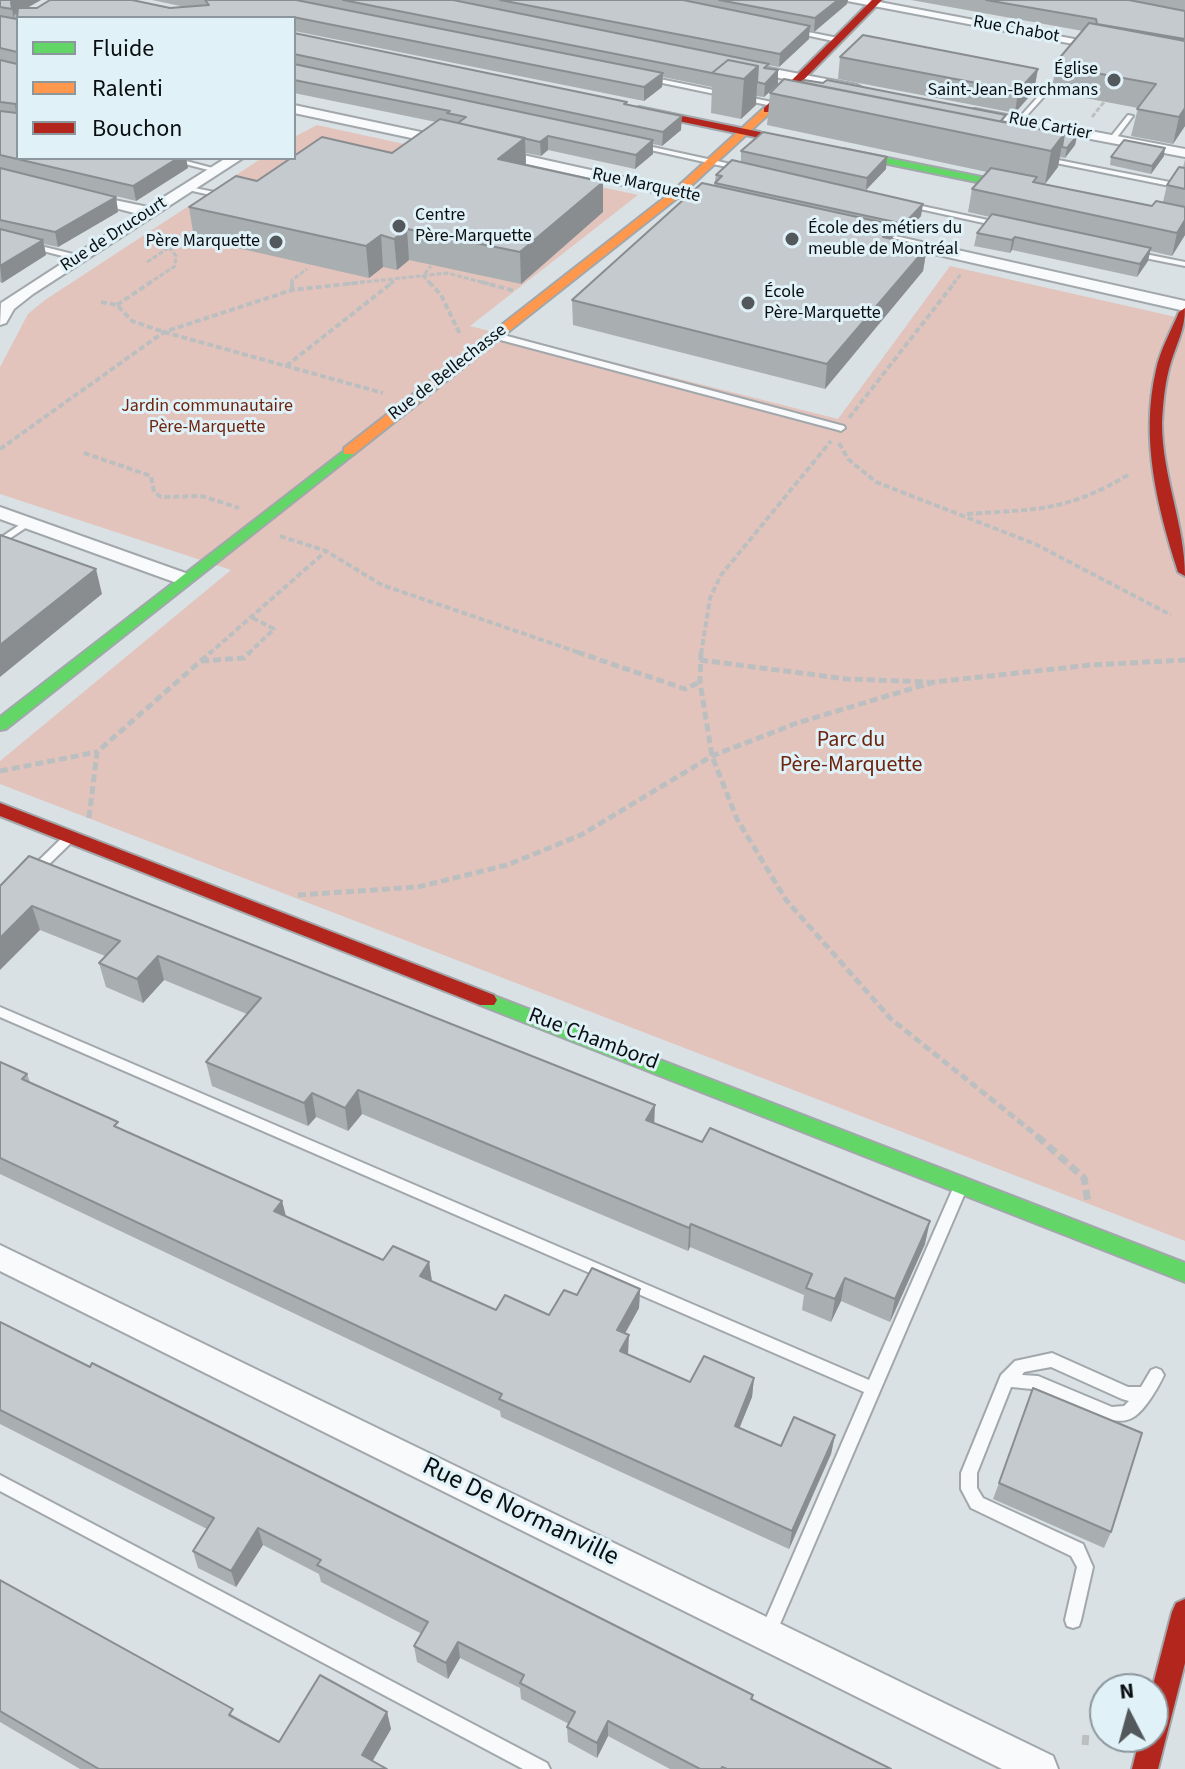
<!DOCTYPE html>
<html>
<head>
<meta charset="utf-8">
<style>
	body { margin:0 }
	#map { position:relative; width:1185px; height:1769px; overflow:hidden; background:#d9e1e5; font-family:"Source Sans 3",sans-serif }
	canvas { display:block }
	.legend { position:absolute; left:16px; top:16px; width:280px; height:144px; box-sizing:border-box; background:#e1f1f8; border:2px solid #8b979c; margin:0; padding:10px 14px; list-style:none; font-size:24px; color:#0a0f12 }
	.legend li { display:flex; align-items:center; gap:16px; height:40px }
	.legend b { width:40px; border:2px solid #8b979c }
	.north { position:absolute; left:1089px; top:1673px; width:80px; height:80px; box-sizing:border-box; background:#e1f1f8; border:2px solid #8b979c; border-radius:50%; rotate:354deg; font-size:22px; font-weight:700; line-height:32px; text-align:center; color:#0a0f12 }
	.north::after { content:''; display:block; margin:auto; width:28px; height:36px; background:#52585c; clip-path:polygon(50% 0,100% 100%,50% 72%,0 100%) }
</style>
</head>
<body>
<div id="map">
<canvas width="1185" height="1769"></canvas>
<ul class="legend">
<li><b style="height:10px;background:#63d668"></b>Fluide</li>
<li><b style="height:10px;background:#ff974d"></b>Ralenti</li>
<li><b style="height:10px;background:#b3261e"></b>Bouchon</li>
</ul>
<div class="north">N</div>
</div>
<script>
const c = document.querySelector('canvas').getContext('2d');
c.lineJoin = 'round';
function fillPath(path, color) {
  c.fillStyle = color;
  c.fill(path, 'evenodd');
}
function strokePath(path, color, width, dash) {
  c.strokeStyle = color;
  c.lineWidth = width;
  c.lineCap = dash ? 'butt' : 'round';
  c.setLineDash(dash || []);
  c.stroke(path);
}
function label(font, color, halo, rows, align = 'center') {
  c.font = font + ' "Source Sans 3",sans-serif';
  c.lineWidth = 6;
  c.setLineDash([]);
  c.textBaseline = 'middle';
  c.strokeStyle = halo;
  c.fillStyle = color;
  for (const [text, x, y, turn = 0] of rows) {
    c.save();
    c.translate(x, y);
    c.rotate((+turn || 0) * Math.PI / 180);
    c.textAlign = isNaN(turn) ? turn : align;
    if (halo) c.strokeText(text, 0, 0);
    c.fillText(text, 0, 0);
    c.restore();
  }
}
const green = new Path2D(`
	M317 125 638 195 470 326 838 419 950 266 1185 319V1241L0 784V761L231 570 0 494V367L28 314 45 300 262 158H294V137Z`);
const pathFar3 = new Path2D(`
	M1092 117 1104 102
	M147 262 196 230
	M148 284 175 266 176 256 169 247
	M292 284V280L307 269
	M346 284 447 273 489 284
	M390 284 394 281
	M431 284 423 276 431 266
	M953 284 961 274`);
const pathFar2 = new Path2D(`
	M292 282V290
	M429 282 441 295 461 336
	M481 282 515 291
	M101 302 117 305 132 321 164 332 383 393
	M117 305 151 282
	M286 366 393 282
	M849 418 955 282
	M839 443 848 459 876 482 1035 544 1171 615
	M0 449 164 332 292 290 364 282
	M84 453 151 476 154 492 161 497 202 496 239 508
	M967 514C1038 509 1065 512 1128 475
	M280 536 326 551 382 585 583 654
	M209 654 325 552
	M248 654 274 629 251 617
	M701 654 710 598 721 575 831 441`);
const pathFar1 = new Path2D(`
	M577 652 685 689 700 682
	M701 652 700 682 712 756 737 819 786 900 891 1019 1040 1138
	M700 660 847 679 929 682
	M201 661 244 658 250 652
	M0 771 97 752
	M89 818 97 752 211 652
	M298 895 418 887 507 865 581 835 712 756 797 723 934 682 1091 665 1185 660`);
const path = new Path2D(`
	M1037 1136 1084 1178 1088 1202
	M1085 1745 1086 1734`);
const lane = new Path2D(`
	M793 29 838 38 841 40 838 42 791 32 790 31Z
	M650 77 777 103 780 105 777 107 648 80 647 79Z
	M1044 90 1049 91 1021 122H1017V120Z
	M1128 115 1133 116 1115 140H1111L1109 139Z
	M634 143 740 166 744 168 740 170 637 147H634Z
	M1043 157 1185 185V189L1046 161H1043Z
	M162 158H175L220 170 216 172Z
	M185 186 224 194 228 196 224 198 188 190H185Z
	M903 202 1002 223 1006 225 1002 227 906 206H903Z
	M0 236 81 256 82 258 78 260 0 240Z
	M1130 251 1185 262V266L1130 255Z
	M496 333 844 426 845 428 841 431 838 430 493 338V334Z
	M27 520 30 521V525L0 545V538Z
	M71 832 75 833 77 836 75 839 38 875H30L28 872 30 869 67 833Z
	M0 1007 869 1380 954 1186 956 1182 961 1180 966 1182 968 1186 774 1638 768 1640 762 1638 760 1632 864 1392 0 1017Z
	M1052 1353 1128 1387H1141L1151 1370 1156 1368 1161 1370 1164 1375C1158 1388 1143 1414 1130 1419 1104 1429 1062 1395 1036 1390 1028 1388 1019 1388 1011 1387L977 1473V1488L983 1498 1083 1544 1093 1567 1081 1620 1079 1626 1073 1628 1067 1626 1065 1620 1077 1567 1071 1556 971 1508 961 1489V1473L1001 1375 1015 1361ZM1051 1367 1122 1399 1129 1401 1124 1406 1112 1407 1038 1376 1022 1375 1024 1372Z
	M0 1475 547 1763 550 1769H523L0 1491Z`);
const street = new Path2D(`
	M842 0H869L1111 46 1105 50Z
	M748 64 857 85 864 89 857 93 743 71 741 68Z
	M294 105 449 138 456 142 449 146 294 113Z
	M975 109 1185 149V157L970 116V110Z
	M496 149 699 194 706 198 699 202 491 156V150Z
	M226 158H243L33 294 14 309 6 323 0 325 1 303 138 214 81 199V193L148 207Z
	M895 236 1185 301V311L890 244 887 241Z
	M0 507 191 575 194 579 184 585 177 583 0 519Z
	M0 1245 1053 1756 1058 1769H1002L0 1271Z`);
const fast = new Path2D(`
	M843 149 1026 186 1032 189 1026 192 839 154V150Z
	M349 447 354 448V454L6 729 0 730V717Z
	M487 993 1185 1263V1282L480 1005 477 1000 480 995Z`);
const slow = new Path2D(`
	M764 108 773 110 681 195 354 454H344V448L673 191Z`);
const jam = new Path2D(`
	M872 0H882L772 112H764V108Z
	M639 107 760 132 765 135 760 138 635 112 634 110Z
	M1185 308C1185 329 1177 343 1171 362 1165 381 1163 403 1162 423 1162 476 1185 525 1185 576L1178 572C1157 507 1140 438 1156 370 1160 350 1171 331 1179 312Z
	M0 803 494 995 497 1000 494 1005H480L0 816Z
	M1185 1599V1663L1158 1769H1132L1140 1737H1153L1152 1689 1172 1612 1176 1603Z`);
const wall = new Path2D(`
	M0 0H41L27 8H170L185 7 152 0H848L847 4 814 32 809 31V39L779 67 768 65V68L778 70V84L764 97 756 96V105L741 119 711 113 712 87 663 77 662 87 644 101 294 31V18H18V158H186L188 168 136 201 34 176 116 197 118 212 58 247 44 244 46 255 2 283 0 282Z
	M911 0H1185V126L1173 144 1131 136 1138 108 1085 98 1086 93 1052 87 1057 61 1083 31Z
	M294 33 627 102V105L681 130 662 146 653 144V154L635 169 548 150 541 156 526 153V165L603 182V212L521 284 409 260 397 270 383 267 369 278 194 238 189 207 257 181 392 153 436 122 294 93Z
	M840 57 1034 91 1015 113 838 79Z
	M770 93 1005 122 1077 136 1075 145 1065 158 1060 157 1058 167 1045 184 1152 206 1163 202 1167 185 1183 168 1185 159V235L1172 256 1150 251 1148 261 1137 277 1012 250 1010 253 974 246 977 233 990 217 968 212 972 189 987 172 767 125Z
	M741 151 886 169 866 190 803 177 921 216 903 236 893 234V239L927 247 923 271 825 389 573 325 572 300 714 186 716 175 741 162Z
	M1164 156 1151 174 1110 165 1111 157Z
	M0 886 654 1123 925 1244 890 1322 841 1301 831 1322 802 1310 804 1295 690 1247 688 1251 362 1114 348 1131 316 1117 308 1126 212 1086 206 1062 247 1014 164 980 143 1003 106 987 99 963 105 956 40 930Z
	M0 1062 27 1074 30 1082 120 1128 282 1201 286 1216 383 1260 429 1262 432 1281 496 1310 549 1315 577 1295 640 1289 639 1308 625 1334 628 1355 690 1382 754 1378 752 1397 739 1428 781 1446 835 1435 831 1454 789 1549 501 1417 500 1411 0 1174Z
	M0 1322 753 1695 752 1700 891 1769H670L608 1736 597 1758 568 1742 567 1727 569 1724 521 1699 520 1688 460 1658 448 1679 417 1662 414 1646 422 1634 321 1582 319 1574 263 1545 236 1587 198 1568 193 1551 207 1529 0 1424Z
	M999 1483 1111 1532 1104 1548 993 1499Z
	M0 1580 279 1742 387 1712 391 1729 372 1761 387 1769H80L0 1722Z`);
const shadedWall = new Path2D(`
	M15 0H41L14 15V22L11 2Z
	M838 0H848L847 4 814 32 815 18Z
	M810 26 809 39 779 67 780 54Z
	M758 66 756 105 741 119 744 79Z
	M1038 69 1034 91 1015 113 1018 91Z
	M778 70V84L764 97 765 84Z
	M663 73 662 87 644 101V87Z
	M1185 108V126L1173 144 1179 117Z
	M682 116 681 130 662 146 663 132Z
	M1064 134 1058 167 1045 184 1051 151Z
	M548 136V150L541 156 540 142Z
	M1077 136 1075 145 1065 158 1067 148Z
	M525 138 526 168 498 159Z
	M653 140V154L635 169 636 155Z
	M1165 148 1164 156 1151 174 1152 166Z
	M887 157 886 169 866 190 867 178Z
	M178 158H186L188 168 136 201 133 186Z
	M603 182V212L521 284 520 252Z
	M116 197 118 212 58 247 55 232Z
	M923 204 921 216 903 236 904 224Z
	M1185 220V235L1172 256 1177 233Z
	M894 225 891 249 883 237Z
	M407 229 409 260 397 270 394 239Z
	M381 235 383 267 369 278 366 246Z
	M1015 237 1012 250 1010 253 1012 240Z
	M43 240 46 255 2 283 0 266Z
	M927 247 923 271 825 389 827 364Z
	M1151 248 1148 261 1137 277 1140 264Z
	M96 569 102 594 0 677V645Z
	M32 906 40 930 0 970V938Z
	M158 956 164 980 143 1003 137 979Z
	M358 1090 362 1114 348 1131 345 1108Z
	M312 1093 316 1117 308 1126 304 1103Z
	M655 1105 654 1129 646 1120Z
	M282 1201 287 1221 274 1211Z
	M930 1221 925 1244 890 1322 895 1299Z
	M691 1224 690 1247 688 1251 689 1228Z
	M429 1262 432 1282 420 1276Z
	M845 1278 841 1301 831 1322 835 1299Z
	M640 1289 639 1308 616 1349 617 1330Z
	M629 1335 628 1354 620 1351Z
	M754 1378 752 1397 733 1444 735 1426Z
	M835 1435 831 1454 789 1549 792 1531Z
	M258 1528 263 1545 236 1587 231 1571Z
	M458 1642 460 1658 448 1679 446 1663Z
	M387 1712 391 1729 368 1769 362 1755Z
	M608 1721V1736L597 1758V1743Z`);
const building = new Path2D(`
	M0 0H15L11 2 12 9 0 7Z
	M50 0H132L170 8 209 5 205 0H296L663 73 644 87 293 17 292 18H18V158H178L133 186 0 155V111L17 113 16 104 0 102V60L17 64V52L0 48V16L17 19 18 8H37Z
	M343 0H453L769 64 764 68 778 70 765 84 757 82 758 66 728 60 712 73Z
	M500 0H683L810 26 780 54Z
	M719 0H838L815 18Z
	M986 0H1129L1185 11V39L1097 24 1096 19Z
	M1089 23 1185 41V108L1179 117 1137 109 1156 84 1090 72 1093 68 1057 61Z
	M294 33 627 102 624 104 682 116 663 132 294 54Z
	M863 35 1038 69 1018 91 840 57Z
	M728 60 758 66 744 79 712 73Z
	M294 64 653 140 636 155 548 136 540 142 458 123 466 117 447 113 450 111 294 80Z
	M784 79 1064 134 1051 151 770 93Z
	M804 80 823 83 827 80 1006 115 1001 121 1077 136 1067 148 1062 147 1064 134 801 82Z
	M440 119 525 138 498 159 603 182 520 252 407 229 394 239 381 235 366 246 189 207 236 176 257 181 291 158H294V156L322 137 392 153Z
	M763 132 887 157 867 178 741 151Z
	M1124 140 1165 148 1152 166 1111 157Z
	M732 160 923 204 904 224 715 183 722 176 716 175Z
	M1179 167 1185 168V189L1167 185Z
	M0 168 116 197 55 232 0 220Z
	M991 168 1037 177 1033 182 1152 206 1156 201 1185 207V220L1177 233 972 189Z
	M702 183 894 225 883 237 927 247 827 364 572 300Z
	M992 214 1151 248 1140 264 1015 237 1012 240 977 233Z
	M0 229 43 240 0 266Z
	M0 535 96 569 0 645Z
	M29 856 655 1105 646 1120 702 1142 710 1128 930 1221 895 1299 845 1278 835 1299 806 1288 812 1274 691 1224 689 1228 358 1090 345 1108 312 1093 304 1103 206 1062 261 998 158 956 137 979 99 963 120 941 32 906 0 938V886Z
	M0 1062 27 1074 22 1079 118 1122 114 1126 282 1201 274 1211 383 1260 393 1246 429 1262 420 1276 496 1310 505 1295 549 1315 564 1290 577 1295 592 1268 640 1289 617 1330 629 1335 620 1351 690 1382 704 1356 754 1378 735 1426 781 1446 794 1417 835 1435 792 1531 499 1399 502 1394 0 1158Z
	M0 1322 90 1367 92 1363 360 1497 753 1695 751 1699 891 1769H727L722 1767 721 1769H700L608 1721 597 1743 567 1727 575 1712 520 1683 524 1675 458 1642 446 1663 414 1646 428 1622 317 1565 321 1560 258 1528 231 1571 193 1551 214 1518 0 1410Z
	M1033 1388 1142 1433 1111 1532 999 1483Z
	M0 1580 233 1709 229 1715 279 1742 320 1675 387 1712 362 1755 387 1769H99L0 1711Z`);
const markers = [
	[1114,80,8,"#52585c"],
	[399,226,8,"#52585c"],
	[792,239,8,"#52585c"],
	[276,242,8,"#52585c"],
	[748,303,8,"#52585c"]
];
const farStreetnames = [
	["Rue Chabot",1016,30,10],
	["Rue Cartier",1050,127,11],
	["Rue Marquette",646,186,12],
	["Rue de Drucourt",114,235,-33],
	["Rue de Bellechasse",448,373,-38]
];
const farPoinames = [
	["Église",1098,70,"right"],
	["Saint-Jean-Berchmans",1098,91,"right"],
	["Centre",415,216],
	["Père-Marquette",415,237],
	["École des métiers du",808,229],
	["meuble de Montréal",808,250],
	["Père Marquette",260,242,"right"],
	["École",764,293],
	["Père-Marquette",764,314]
];
const farParknames = [
	["Jardin communautaire",207,407],
	["Père-Marquette",207,428]
];
const parkNames = [
	["Parc du",851,741],
	["Père-Marquette",851,766]
];
const streetNames = [
	["Rue Chambord",593,1040,21]
];
const nearStreetnames = [
	["Rue De Normanville",520,1513,26]
];
fillPath(green, '#e2c4bd');
strokePath(lane, '#a1a7aa', 4);
strokePath(street, '#a1a7aa', 4);
strokePath(fast, '#a1a7aa', 4);
strokePath(slow, '#a1a7aa', 4);
strokePath(jam, '#a1a7aa', 4);
strokePath(pathFar3, '#bcbfc0', 3, [5, 2]);
strokePath(pathFar2, '#bcbfc0', 4, [6, 3]);
strokePath(pathFar1, '#bcbfc0', 5, [8, 4]);
strokePath(path, '#bcbfc0', 7, [10, 5]);
fillPath(lane, '#f9fafb');
fillPath(street, '#f9fafb');
fillPath(fast, '#63d668');
fillPath(slow, '#ff974d');
fillPath(jam, '#b3261e');
fillPath(wall, '#a9aeb0');
fillPath(shadedWall, '#898d90');
fillPath(building, '#c4cacd');
strokePath(building, '#898d90', 2);
for (const [x, y, r, color] of markers) {
  const dot = new Path2D();
  dot.arc(x, y, r, 0, 2 * Math.PI);
  c.fillStyle = color;
  c.fill(dot);
  strokePath(dot, '#e1f1f8', 3);
}
label('18px', '#0a0f12', '#e1f1f8', farStreetnames);
label('18px', '#0a0f12', '#e1f1f8', farPoinames, 'left');
label('18px', '#6e230c', '#e1f1f8', farParknames);
label('22px', '#6e230c', '#e1f1f8', parkNames);
label('22px', '#0a0f12', '#e1f1f8', streetNames);
label('26px', '#0a0f12', '#e1f1f8', nearStreetnames);
</script>
</body>
</html>
